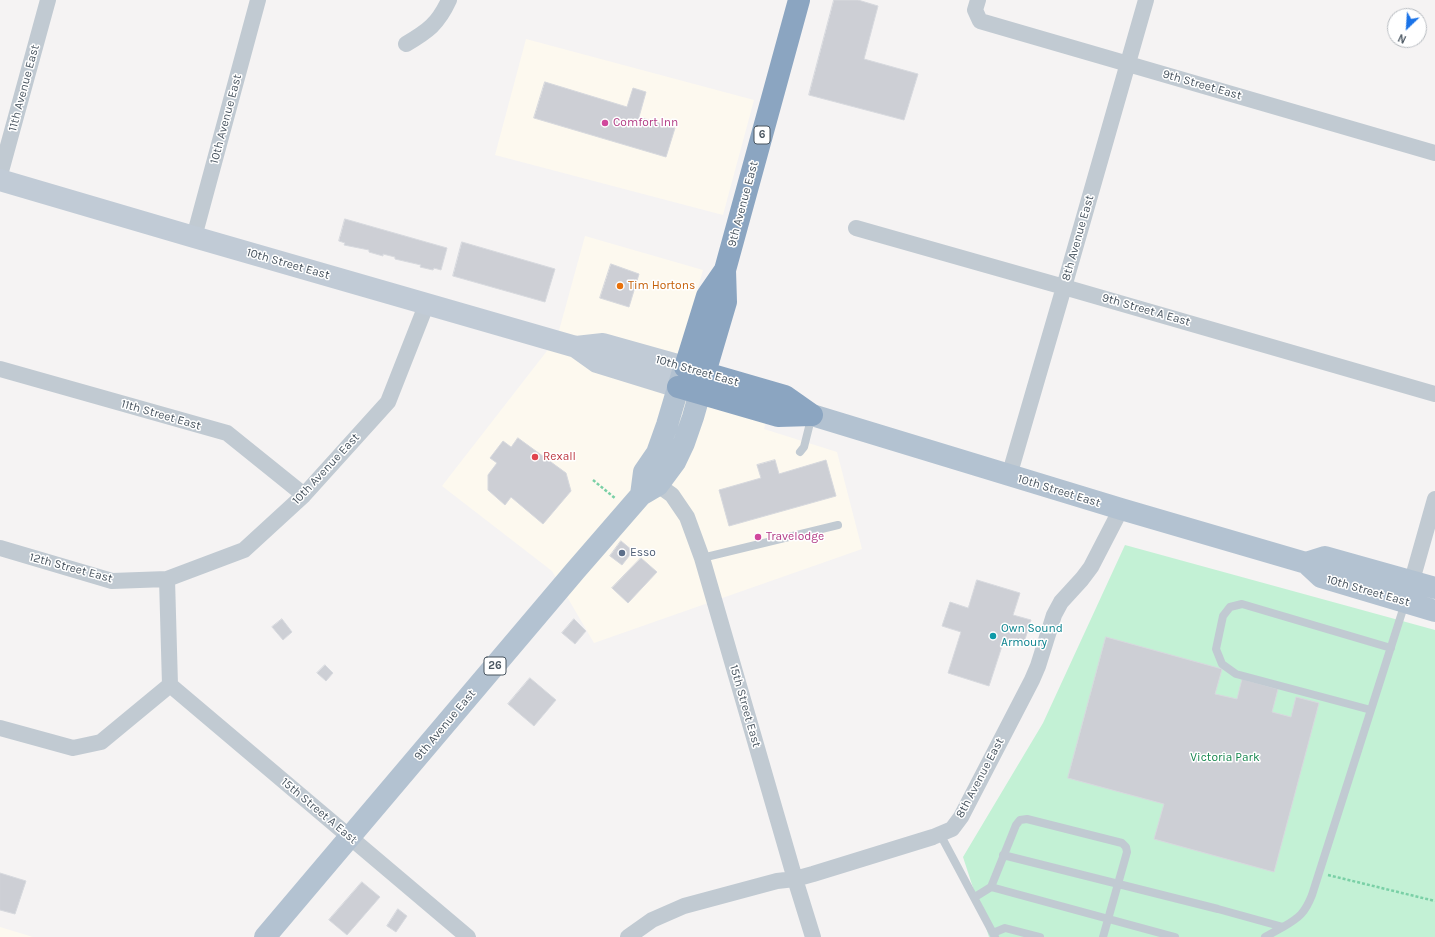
<!DOCTYPE html>
<html>
<head>
<meta charset="utf-8">
<style>
	body { margin:0 }
	#map { position:relative; width:1435px; height:937px; overflow:hidden; background:#f5f3f3; font-family:Karla,sans-serif }
	canvas { display:block }
	.north { position:absolute; left:1387px; top:8px; width:40px; height:40px; box-sizing:border-box; background:#fff; border:1px solid #b7bbc0; border-radius:50%; rotate:205deg; font-size:11px; font-weight:700; line-height:16px; text-align:center; color:#4a5661 }
	.north::after { content:''; display:block; margin:auto; width:14px; height:18px; background:#1a73e8; clip-path:polygon(50% 0,100% 100%,50% 72%,0 100%) }
</style>
</head>
<body>
<div id="map">
<canvas width="1435" height="937"></canvas>
<div class="north">N</div>
</div>
<script>
const c = document.querySelector('canvas').getContext('2d');
c.lineJoin = 'round';
function fillPath(path, color) {
  c.fillStyle = color;
  c.fill(path, 'evenodd');
}
function strokePath(path, color, width, dash) {
  c.strokeStyle = color;
  c.lineWidth = width;
  c.lineCap = dash ? 'butt' : 'round';
  c.setLineDash(dash || []);
  c.stroke(path);
}
function label(font, color, halo, rows, align = 'center') {
  c.font = font + ' Karla,sans-serif';
  c.lineWidth = 3;
  c.setLineDash([]);
  c.textBaseline = 'middle';
  c.strokeStyle = halo;
  c.fillStyle = color;
  for (const [text, x, y, turn = 0] of rows) {
    c.save();
    c.translate(x, y);
    c.rotate((+turn || 0) * Math.PI / 180);
    c.textAlign = isNaN(turn) ? turn : align;
    if (halo) c.strokeText(text, 0, 0);
    c.fillText(text, 0, 0);
    c.restore();
  }
}
const commercial = new Path2D(`
	M526 39 754 100 723 215 495 155Z
	M585 236 703 270 675 371 772 398 764 429 837 452 862 549 594 643 552 571 442 486 557 338Z
	M0 927 33 937H0Z`);
const green = new Path2D(`
	M1125 545 1435 630V937H989L963 857 1043 723Z`);
const building = new Path2D(`
	M834 0H858L878 6 864 59 918 74 904 120 809 95Z
	M545 82 627 107 633 88 646 92 639 117 675 128 666 157 534 118Z
	M345 219 447 248 441 270 434 268 433 270 420 267 421 265 395 259V257L383 254V256L369 252V250L344 245 345 243 339 241Z
	M462 242 555 269 545 302 453 276Z
	M611 264 639 274 629 307 600 298Z
	M518 438 566 473 571 491 543 524 511 497 505 505 488 490V475L497 463 490 458 503 441 511 447Z
	M775 460 779 474 826 460 836 496 729 526 719 490 761 478 757 465Z
	M621 541 633 551 622 565 610 556Z
	M641 558 657 572 628 603 612 588Z
	M977 580 1020 593 1013 615 1031 620 1023 646 1004 640 989 686 948 673 961 632 942 626 950 602 968 608Z
	M282 619 292 632 283 640 272 627Z
	M574 619 586 631 575 644 562 633Z
	M1106 637 1222 669 1215 694 1237 699 1242 679 1278 689 1272 712 1291 717 1296 697 1319 703 1274 872 1154 839 1164 804 1068 778Z
	M325 665 333 673 326 681 317 673Z
	M530 678 556 700 534 726 508 704Z
	M0 873 26 881 15 914 0 910Z
	M362 882 380 897 347 935 329 920Z
	M398 909 407 916 396 932 387 926Z`);
const path = new Path2D(`
	M593 480 616 499
	M1328 875 1435 901`);
const lane = new Path2D(`
	M800 452 804 447 812 415
	M702 558 838 525
	M1371 710 1236 674 1222 664 1216 649 1223 616 1230 607 1242 604 1391 648
	M940 834 995 937
	M1003 855 1218 909 1283 927C1299 918 1305 913 1312 895L1405 603
	M991 887 1175 937
	M975 897 991 887 1016 825 1020 820 1027 819 1122 843 1126 847 1127 852 1103 937
	M993 933 1005 928 1040 937
	M1265 937 1283 927`);
const street = new Path2D(`
	M978 0 975 10 980 21 1435 153
	M406 44C428 31 438 24 449 0
	M0 175 48 0
	M856 228 1064 287 1435 394
	M194 237 258 0
	M0 369 227 433 304 495
	M1009 476 1064 287 1146 0
	M658 485 672 495 687 517 702 558 795 879 813 937
	M0 548 112 581 167 579 244 550 304 495 388 402 427 303
	M167 579 170 685
	M1409 591 1435 499
	M170 685 468 937
	M0 728 73 748 101 742 170 685
	M628 937 652 920 684 906 777 881 795 879 813 874 933 837 952 829 961 817 1032 680 1038 666 1054 615 1061 602 1082 579 1091 567 1121 509`);
const secondary = new Path2D(`
	M0 180 194 237 576 347 597 362 678 387
	M576 347 603 344 685 367`);
const primary = new Path2D(`
	M812 415 1121 509 1306 563 1321 577 1435 611
	M641 495 644 472 657 453 667 425 684 368
	M1306 563 1325 557 1435 588
	M265 937 575 571 641 495 658 485 675 462 684 443 693 417 705 375`);
const highway = new Path2D(`
	M725 270 707 296 685 367 785 396 812 415
	M705 373 726 302 725 270 799 0
	M678 387 778 416 812 415`);
const markers = [
	[605,123,4,"#d1479c"],
	[620,286,4,"#e8710a"],
	[535,457,4,"#e0444e"],
	[758,537,4,"#d1479c"],
	[622,553,4,"#5c6f8a"],
	[993,636,4,"#0f9aa8"]
];
const shields = [
	[762,135,16],
	[495,666,22]
];
const shieldNames = [
	["6",762,135],
	["26",495,666]
];
const streetNames = [
	["9th Street East",1202,85,16],
	["11th Avenue East",24,88,-75],
	["10th Avenue East",226,119,-75],
	["9th Avenue East",743,204,-75],
	["8th Avenue East",1078,238,-74],
	["10th Street East",288,264,16],
	["9th Street A East",1146,310,16],
	["10th Street East",697,371,16],
	["11th Street East",161,415,16],
	["10th Avenue East",326,469,-47],
	["10th Street East",1059,491,17],
	["12th Street East",71,568,15],
	["10th Street East",1368,591,16],
	["15th Street East",745,706,74],
	["9th Avenue East",445,725,-50],
	["8th Avenue East",980,778,-62],
	["15th Street A East",319,811,40]
];
const hotelNames = [
	["Comfort Inn",613,123],
	["Travelodge",766,537]
];
const foodNames = [
	["Tim Hortons",628,286]
];
const healthNames = [
	["Rexall",543,457]
];
const serviceNames = [
	["Esso",630,553]
];
const cultureNames = [
	["Own Sound",1001,629],
	["Armoury",1001,643]
];
const parkNames = [
	["Victoria Park",1225,758]
];
fillPath(commercial, '#fdf9ef');
fillPath(green, '#c3f1d5');
fillPath(building, '#cdcfd5');
strokePath(building, '#d7d9de', 1);
strokePath(path, '#7ad0a6', 2.5, [3, 2]);
strokePath(lane, '#c1cad2', 8);
strokePath(street, '#c1cad2', 16);
strokePath(secondary, '#c1cbd6', 22);
strokePath(primary, '#b3c2d1', 22);
strokePath(highway, '#8ba5c1', 22);
for (const [x, y, r, color] of markers) {
  const dot = new Path2D();
  dot.arc(x, y, r, 0, 2 * Math.PI);
  c.fillStyle = color;
  c.fill(dot);
  strokePath(dot, '#fff', 1.5);
}
for (const [x, y, w] of shields) {
  const box = new Path2D();
  box.roundRect(x - w / 2, y - 9, w, 18, 3);
  c.fillStyle = '#fff';
  c.fill(box);
  strokePath(box, '#4a5661', 1);
}
label('bold 11px', '#4a5661', null, shieldNames);
label('12px', '#4a5661', '#fff', streetNames);
label('12px', '#b23c85', '#fff', hotelNames, 'left');
label('12px', '#c56008', '#fff', foodNames, 'left');
label('12px', '#be3a42', '#fff', healthNames, 'left');
label('12px', '#4e5e75', '#fff', serviceNames, 'left');
label('12px', '#0d838f', '#fff', cultureNames, 'left');
label('12px', '#17864f', '#fff', parkNames);
</script>
</body>
</html>
